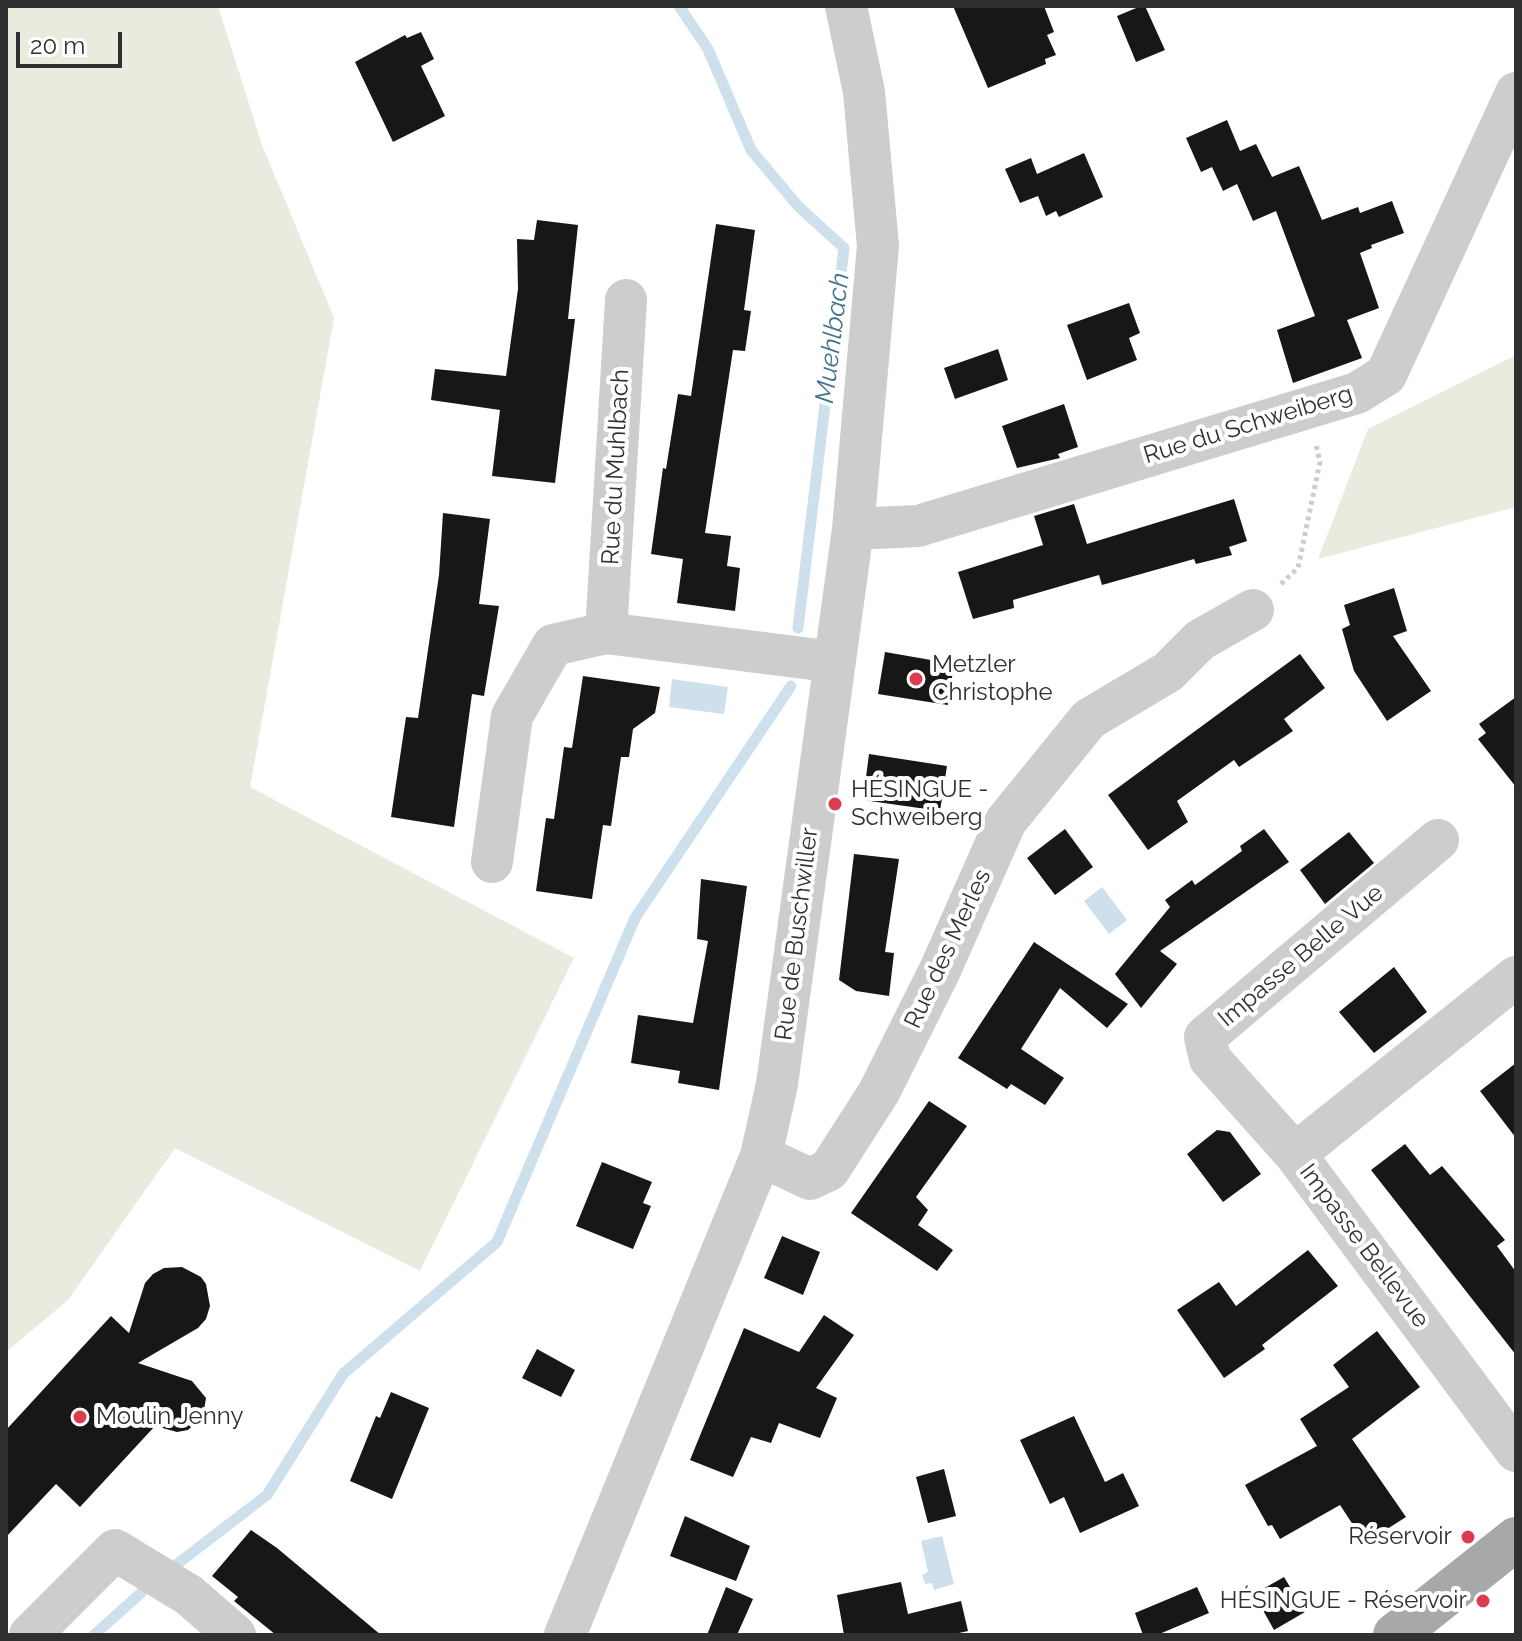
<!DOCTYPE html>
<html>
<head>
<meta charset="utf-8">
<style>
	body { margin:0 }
	#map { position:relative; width:1522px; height:1641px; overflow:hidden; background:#fff; font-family:Raleway,sans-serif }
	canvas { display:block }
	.frame { position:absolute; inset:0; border:8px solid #303030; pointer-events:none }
	.scale { position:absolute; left:16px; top:32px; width:106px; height:36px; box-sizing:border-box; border:4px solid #303030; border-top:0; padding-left:10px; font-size:24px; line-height:28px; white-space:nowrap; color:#303030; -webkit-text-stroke:6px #fff; paint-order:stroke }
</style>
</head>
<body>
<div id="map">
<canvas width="1522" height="1641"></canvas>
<div class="frame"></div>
<div class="scale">20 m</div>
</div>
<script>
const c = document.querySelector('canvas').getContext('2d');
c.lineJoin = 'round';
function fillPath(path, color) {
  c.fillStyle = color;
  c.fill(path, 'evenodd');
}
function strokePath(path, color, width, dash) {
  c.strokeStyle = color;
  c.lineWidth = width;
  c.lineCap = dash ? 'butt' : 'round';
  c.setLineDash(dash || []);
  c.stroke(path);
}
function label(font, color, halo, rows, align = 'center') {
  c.font = font + ' Raleway,sans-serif';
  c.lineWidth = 8;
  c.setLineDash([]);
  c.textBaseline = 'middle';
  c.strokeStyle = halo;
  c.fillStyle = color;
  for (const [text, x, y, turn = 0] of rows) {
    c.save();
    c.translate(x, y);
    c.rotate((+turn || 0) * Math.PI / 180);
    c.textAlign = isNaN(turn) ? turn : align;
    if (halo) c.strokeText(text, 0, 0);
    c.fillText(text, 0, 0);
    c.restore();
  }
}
const green = new Path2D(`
	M6 6H218L262 145 334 318 250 787 574 958 420 1271 175 1148 68 1300 6 1352Z
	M1516 355V507L1318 559 1368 429Z`);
const water = new Path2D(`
	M672 679 728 687 724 714 669 707Z
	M1102 887 1127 920 1109 934 1084 901Z
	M942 1536 954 1584 934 1590 932 1583 925 1584 922 1575 928 1572 921 1541Z`);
const stream = new Path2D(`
	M679 6 708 49 751 150 798 206 844 248 798 628
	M172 1568 267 1495 343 1374 497 1242 635 918 791 686
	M94 1635 141 1593`);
const building = new Path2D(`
	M953 6H1044L1054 32 1047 35 1056 55 1045 59 1046 64 988 88Z
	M1141 6H1145L1165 50 1136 62 1117 16Z
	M421 32 434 59 421 66 445 116 393 142 355 62 405 35 407 38Z
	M1227 120 1240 151 1256 144 1272 177 1299 166 1322 220 1358 207 1360 213 1392 201 1404 233 1371 245 1372 248 1360 253 1379 308 1347 320 1362 358 1293 383 1277 330 1315 316 1276 211 1253 221 1237 184 1223 191 1212 167 1201 172 1186 138Z
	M1084 153 1103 197 1059 217 1056 211 1046 216 1038 196 1020 203 1005 169 1031 158 1037 174Z
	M537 220 578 225 568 319H575L555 483 492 476 500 410 431 400 435 369 506 376 518 289 517 239 534 240Z
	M716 224 755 230 744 310 751 311 745 351 733 350 705 533 731 536 727 566 740 568 735 611 677 603 683 559 651 554 663 468 666 469 678 394 691 396Z
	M1129 303 1140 333 1129 338 1137 360 1087 380 1067 325Z
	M998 349 1008 380 955 399 944 368Z
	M1064 404 1078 447 1058 454 1060 458 1017 468 1002 426Z
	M1234 499 1247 541 1229 547 1232 555 1196 564 1194 559 1102 585 1099 575 1013 600 1014 608 973 619 958 572 1043 545 1034 516 1074 504 1087 544Z
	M443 513 490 519 479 604 499 606 484 696 472 694 454 827 391 817 406 717 418 718 439 575Z
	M1394 588 1407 631 1393 636 1431 691 1387 721 1354 671 1342 629 1350 625 1344 605Z
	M885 652 954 664 948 705 878 694Z
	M1300 654 1325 688 1284 719 1293 731 1239 767 1234 760 1177 801 1188 822 1148 850 1108 795Z
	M583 676 660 687 655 713 633 729 629 757H621L611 826 603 825 592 899 536 891 546 818 554 819 564 747 572 748Z
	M1516 697V787L1478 739 1486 733 1479 724Z
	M869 754 947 766 940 811 863 800Z
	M1065 829 1093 867 1055 895 1027 858Z
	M1264 829 1289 862 1160 951 1177 964 1141 1008 1115 974 1170 907 1165 900 1192 880 1195 885 1242 851 1240 846Z
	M1349 832 1374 863 1325 904 1300 870Z
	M854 854 899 859 885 952 894 953 889 996 856 991 839 980Z
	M701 879 747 886 719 1090 678 1083 680 1071 631 1063 638 1015 693 1023 708 941 697 939Z
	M1034 942 1128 1004 1107 1028 1060 988 1021 1049 1064 1078 1045 1105 1011 1084 1007 1089 958 1058Z
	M1394 967 1427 1012 1374 1053 1339 1012Z
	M1516 1063V1138L1480 1091Z
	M929 1101 967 1126 916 1197 928 1210 918 1225 953 1250 937 1271 851 1213Z
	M1217 1130 1230 1132 1261 1174 1223 1202 1187 1154Z
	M1405 1144 1430 1175 1442 1166 1505 1240 1497 1246 1516 1272V1355L1371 1170Z
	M602 1162 652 1182 643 1203 651 1206 633 1249 576 1226Z
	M782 1236 820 1252 803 1295 764 1278Z
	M1308 1250 1338 1286 1262 1345 1265 1349 1224 1378 1177 1310 1219 1282 1236 1306Z
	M182 1267 201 1277 206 1284 210 1306 206 1319 198 1328 138 1363 192 1381 206 1398 203 1416 188 1430 177 1432 155 1426 80 1507 56 1484 6 1537V1430L111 1316 129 1333 145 1283 153 1274 164 1268Z
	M824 1315 854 1335 816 1388 837 1398 820 1438 779 1423 771 1443 751 1437 733 1477 690 1460 744 1328 799 1352Z
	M1377 1331 1420 1387 1352 1439 1406 1517 1365 1543 1340 1505 1280 1539 1272 1525 1268 1526 1245 1485 1317 1446 1300 1419 1349 1387 1333 1365Z
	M537 1349 575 1370 561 1397 522 1378Z
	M391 1392 429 1408 392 1499 350 1481 376 1416 380 1418Z
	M1074 1416 1105 1482 1123 1473 1139 1506 1080 1533 1064 1497 1050 1504 1020 1440Z
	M944 1469 956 1516 928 1523 916 1477Z
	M685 1516 750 1546 736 1581 670 1556Z
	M251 1530 277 1548 381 1635H276L234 1601 238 1597 212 1576Z
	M1284 1577 1305 1612 1274 1630 1254 1594Z
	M901 1582 908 1614 961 1601 968 1631 950 1635H844L837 1595Z
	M726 1587 753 1599 737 1635H707Z
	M1197 1587 1209 1613 1157 1635H1143L1135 1613Z`);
const path = new Path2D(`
	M1281 584 1298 568 1320 462 1316 444`);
const minor = new Path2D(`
	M853 529 918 526 1357 393 1386 375 1516 93
	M606 633 626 300
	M492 862 512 716 553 645 606 633 835 662
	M1516 977 1295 1154 1516 1451
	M1295 1154 1210 1059 1205 1037 1438 840
	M761 1156 810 1179 829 1170 879 1092 940 970 1006 821 1089 719 1168 672 1200 640 1253 610
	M30 1635 115 1550 189 1595 235 1635
	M565 1635 761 1156 777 1084 853 529 878 246 864 92 846 6`);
const major = new Path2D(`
	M1395 1635 1516 1539`);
const markers = [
	[916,679,8,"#dd3c4f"],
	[835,804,8,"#dd3c4f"],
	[80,1417,8,"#dd3c4f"],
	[1468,1537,8,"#dd3c4f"],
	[1483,1601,8,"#dd3c4f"]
];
const streetNames = [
	["Rue du Schweiberg",1248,425,-17],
	["Rue du Muhlbach",616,467,-87],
	["Rue de Buschwiller",797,934,-83],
	["Rue des Merles",948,949,-65],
	["Impasse Belle Vue",1301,956,-40],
	["Impasse Bellevue",1364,1246,53]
];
const poiNames = [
	["Metzler",932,665],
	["Christophe",932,693],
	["HÉSINGUE -",851,790],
	["Schweiberg",851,818],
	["Moulin Jenny",96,1417],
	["Réservoir",1452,1537,"right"],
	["HÉSINGUE - Réservoir",1467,1601,"right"]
];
const waterNames = [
	["Muehlbach",833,338,-83]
];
fillPath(green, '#e7ecdf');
fillPath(water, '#cde0eb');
strokePath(stream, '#cde0eb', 11);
fillPath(building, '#171717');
strokePath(path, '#cdcdcd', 5, [4, 4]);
strokePath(minor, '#cdcdcd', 42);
strokePath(major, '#a8a8a8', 44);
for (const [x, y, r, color] of markers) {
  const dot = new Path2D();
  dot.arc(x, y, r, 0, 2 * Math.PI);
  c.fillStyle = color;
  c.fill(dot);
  strokePath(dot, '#fff', 3);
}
label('24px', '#303030', '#fff', streetNames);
label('24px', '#303030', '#fff', poiNames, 'left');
label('italic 26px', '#41748f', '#fff', waterNames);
</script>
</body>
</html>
